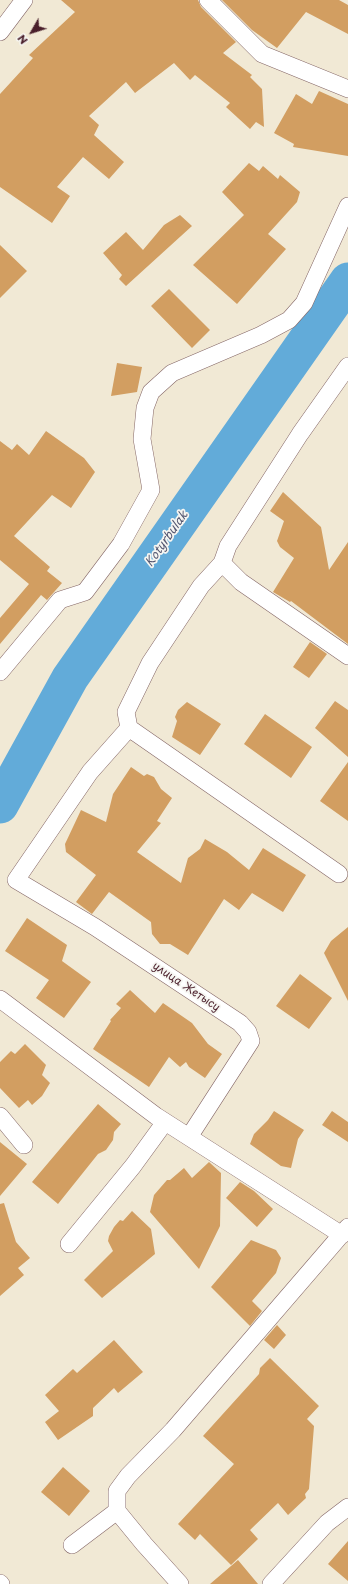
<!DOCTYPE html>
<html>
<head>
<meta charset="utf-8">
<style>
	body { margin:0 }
	#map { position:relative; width:348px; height:1584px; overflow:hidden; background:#f1e9d5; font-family:"Playpen Sans",sans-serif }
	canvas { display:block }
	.north { position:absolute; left:12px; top:12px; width:40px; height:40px; -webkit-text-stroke:3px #f6f6f2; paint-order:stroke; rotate:231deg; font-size:11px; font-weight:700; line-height:16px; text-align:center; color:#4a1f2b }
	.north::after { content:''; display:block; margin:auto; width:14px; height:18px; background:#4a1f2b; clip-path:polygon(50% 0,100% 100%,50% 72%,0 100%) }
</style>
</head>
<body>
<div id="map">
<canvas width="348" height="1584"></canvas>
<div class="north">N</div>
</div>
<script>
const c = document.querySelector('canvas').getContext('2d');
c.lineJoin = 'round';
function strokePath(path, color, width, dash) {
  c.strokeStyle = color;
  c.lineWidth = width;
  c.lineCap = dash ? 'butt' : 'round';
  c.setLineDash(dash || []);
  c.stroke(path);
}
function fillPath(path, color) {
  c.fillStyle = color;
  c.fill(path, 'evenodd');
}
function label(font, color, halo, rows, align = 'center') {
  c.font = font + ' "Playpen Sans",sans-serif';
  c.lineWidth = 3.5;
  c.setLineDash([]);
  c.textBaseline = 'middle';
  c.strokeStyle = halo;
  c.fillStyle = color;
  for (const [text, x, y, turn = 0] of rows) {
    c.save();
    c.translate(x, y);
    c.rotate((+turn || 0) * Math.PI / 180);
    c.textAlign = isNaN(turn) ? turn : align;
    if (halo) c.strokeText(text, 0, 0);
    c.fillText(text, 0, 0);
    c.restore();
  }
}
const river = new Path2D(`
	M0 805 70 678 348 281`);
const building = new Path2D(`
	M61 0H198L201 7 236 42 223 53 252 75 250 77 262 89 264 127 256 122 250 129 226 107 230 103 195 75 190 80 174 63 135 93 126 82 89 116 99 125 94 135 124 162 109 179 83 157 57 187 70 196 52 223 0 187V94L33 58 29 55 75 12Z
	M222 0H339L348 5V34L306 12 277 48 252 30Z
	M319 91 348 104V156L293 147 294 144 274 133 296 94 312 104Z
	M249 163 259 171 263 166 278 179 280 175 300 192 297 202 268 234 286 249 237 304 193 265 244 215 222 192Z
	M180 215 192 226 126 286 119 279 122 275 103 253 126 232 143 250 164 225Z
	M0 245 27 271 0 298Z
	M169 289 210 330 192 348 151 306Z
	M117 363 142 367 137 392 111 396Z
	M46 431 84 458 95 472 71 508 52 495 14 536 50 567 47 571 62 583 47 600 41 595 0 644V618L29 584 0 560V441L12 450 17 444 29 455Z
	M283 492 321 527 329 570 348 542V644L291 601 290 602 273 592 294 558 280 547 277 541 284 521 270 511Z
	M310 642 327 654 309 678 293 667Z
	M335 701 348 710V757L315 728Z
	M187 702 221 724 200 755 172 737 177 721 175 717 178 710Z
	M265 714 312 747 291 778 244 744Z
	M348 762V821L320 801Z
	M131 767 144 776 147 774 154 777 161 789 172 798 157 821 161 823 137 852 181 883 188 858 200 849 205 839 227 852 249 870 263 848 306 875 283 912 252 893 239 910 224 899 188 955 170 944H160L152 934 151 922 109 892 92 914 76 902 96 875 66 852 65 844 81 810 106 822 113 794Z
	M27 918 67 945 62 961 91 982 64 1018 36 998 49 980 5 951Z
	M348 927V1001L324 953 331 941Z
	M300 974 332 998 309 1029 276 1006Z
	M130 990 155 1013 163 1003 192 1023 208 1044 222 1054 205 1078 189 1067 186 1062 180 1067 169 1057 149 1087 93 1049 111 1021 110 1020 121 1008 116 1004Z
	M25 1044 46 1065 42 1075 50 1083 42 1096 32 1105 28 1100 19 1108 0 1088V1062L11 1051 15 1054Z
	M98 1104 121 1124 114 1132 113 1140 106 1150 98 1154 58 1204 32 1182Z
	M274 1111 304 1130 298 1139 291 1168 281 1166 250 1144 254 1134 268 1120Z
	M332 1111 348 1122V1142L322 1125Z
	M0 1142 27 1164 0 1196Z
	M209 1162 221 1173 220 1226 199 1269 150 1212 154 1195 167 1180H170L184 1168 192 1178Z
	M240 1182 254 1191 273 1209 257 1227 226 1198Z
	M4 1203 16 1242 30 1258 18 1268 24 1275 0 1296V1204Z
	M132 1211 151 1229 155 1254 102 1298 84 1280 113 1251 108 1241 109 1236 114 1227 120 1220 123 1221Z
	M251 1240 276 1250 281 1258 276 1273 252 1301 262 1311 250 1326 211 1287Z
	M277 1325 286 1335 274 1349 264 1340Z
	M114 1340 143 1372 118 1393 114 1388 93 1408V1416L58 1440 45 1422 59 1411 45 1395 73 1369 77 1373Z
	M270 1358 319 1406 307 1419 314 1426 309 1489 305 1494 306 1498 288 1515 278 1503 250 1530 258 1539 231 1565 200 1534 195 1540 178 1524 234 1464 203 1436 259 1374 260 1368Z
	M63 1467 90 1491 69 1516 41 1492Z
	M348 1541V1581L328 1564Z
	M238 1560 258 1584H210Z`);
const street = new Path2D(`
	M208 0 262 54 348 89
	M0 32 24 0
	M348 366 300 434 228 546 222 563 241 582 348 656
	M222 563 201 586 150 663 126 712 129 728 339 874
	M0 672 60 600 85 592 121 544 151 490 142 439 145 408 151 392 172 373 261 335 289 320 304 303 348 206
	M129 728 90 772 16 880 95 927 240 1023 248 1032 251 1041 189 1137
	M0 999 156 1116 342 1235
	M0 1116 24 1145
	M69 1244 133 1166 165 1122
	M72 1545 117 1511
	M0 1583 1 1584
	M180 1584 144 1544 117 1511V1491L128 1476 173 1430 348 1227
	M271 1584 327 1523 348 1507`);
const streetNames = [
	["улица Жетысу",186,987,34]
];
const waterNames = [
	["Kotyrbulak",167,539,-55]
];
strokePath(river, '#62abd9', 37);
fillPath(building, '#d29e61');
strokePath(street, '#846666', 18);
strokePath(street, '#fff', 17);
label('11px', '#4a1f2b', '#f6f6f2', streetNames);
label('italic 12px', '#545771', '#f6f6f2', waterNames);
</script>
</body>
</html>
